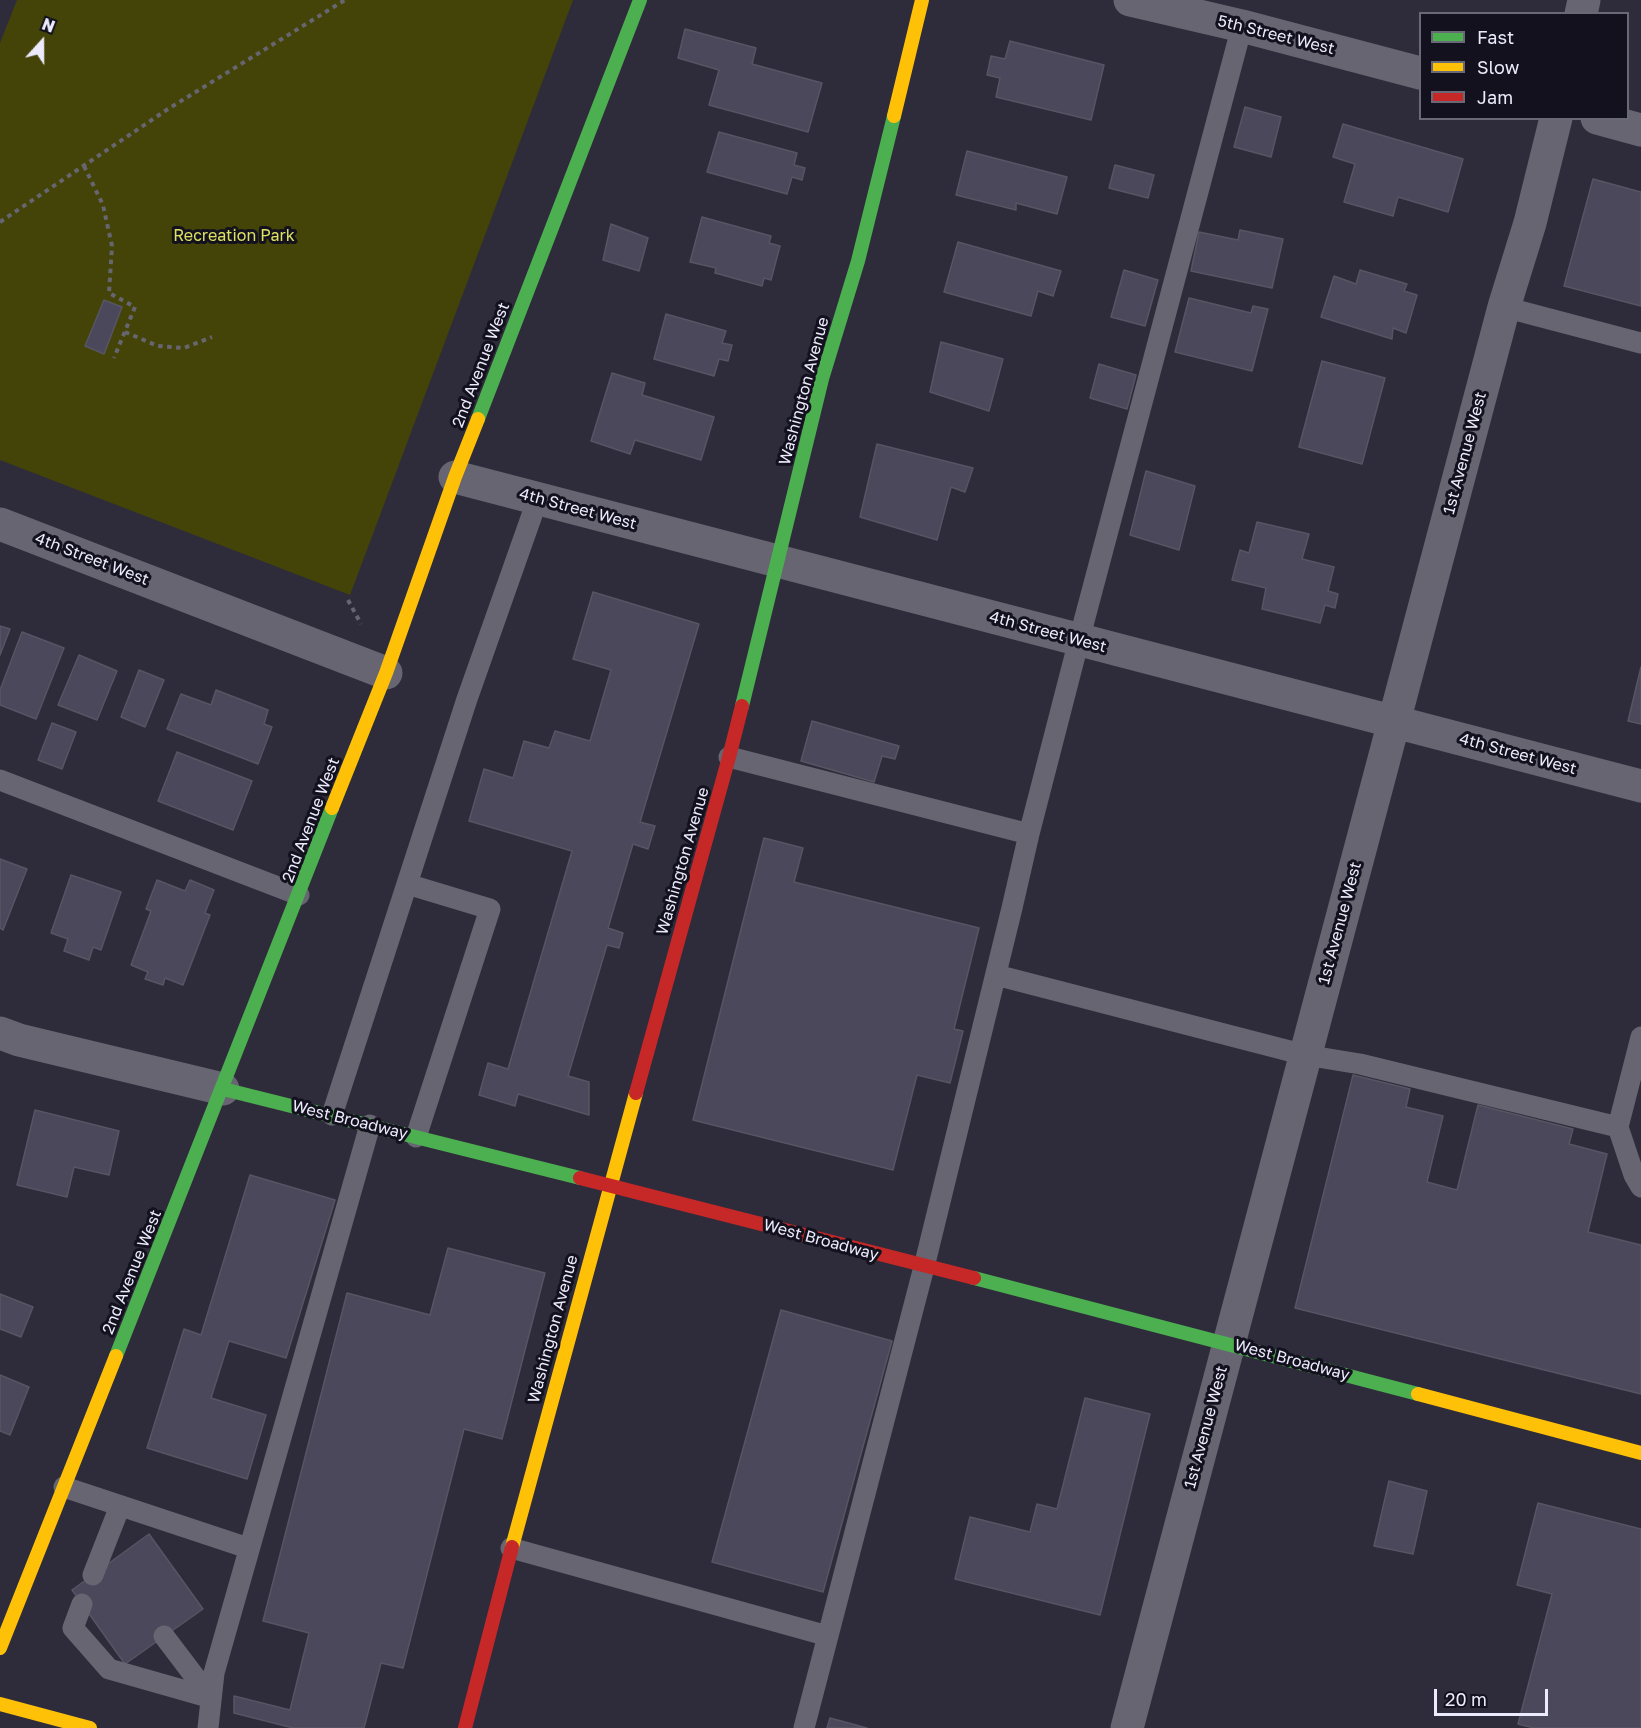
<!DOCTYPE html>
<html>
<head>
<meta charset="utf-8">
<style>
	body { margin:0 }
	#map { position:relative; width:1641px; height:1728px; overflow:hidden; background:#2e2c3b; font-family:"Golos Text",sans-serif }
	canvas { display:block }
	.legend { position:absolute; left:1419px; top:12px; width:210px; height:108px; box-sizing:border-box; background:#12111d; border:2px solid #696877; margin:0; padding:8px 10px; list-style:none; font-size:18px; color:#ecebfd }
	.legend li { display:flex; align-items:center; gap:12px; height:30px }
	.legend b { width:30px; border:2px solid #696877 }
	.north { position:absolute; left:12px; top:12px; width:60px; height:60px; -webkit-text-stroke:4px #12111d; paint-order:stroke; rotate:21deg; font-size:16px; font-weight:700; line-height:24px; text-align:center; color:#ecebfd }
	.north::after { content:''; display:block; margin:auto; width:21px; height:27px; background:#ecebfd; clip-path:polygon(50% 0,100% 100%,50% 72%,0 100%) }
	.scale { position:absolute; left:1434px; top:1689px; width:114px; height:27px; box-sizing:border-box; border:3px solid #ecebfd; border-top:0; padding-left:8px; font-size:18px; line-height:21px; white-space:nowrap; color:#ecebfd; -webkit-text-stroke:4px #12111d; paint-order:stroke }
</style>
</head>
<body>
<div id="map">
<canvas width="1641" height="1728"></canvas>
<ul class="legend">
<li><b style="height:8px;background:#4caf50"></b>Fast</li>
<li><b style="height:8px;background:#ffc107"></b>Slow</li>
<li><b style="height:8px;background:#c62828"></b>Jam</li>
</ul>
<div class="north">N</div>
<div class="scale">20 m</div>
</div>
<script>
const c = document.querySelector('canvas').getContext('2d');
c.lineJoin = 'round';
function fillPath(path, color) {
  c.fillStyle = color;
  c.fill(path, 'evenodd');
}
function strokePath(path, color, width, dash) {
  c.strokeStyle = color;
  c.lineWidth = width;
  c.lineCap = dash ? 'butt' : 'round';
  c.setLineDash(dash || []);
  c.stroke(path);
}
function label(font, color, halo, rows, align = 'center') {
  c.font = font + ' "Golos Text",sans-serif';
  c.lineWidth = 6;
  c.setLineDash([]);
  c.textBaseline = 'middle';
  c.strokeStyle = halo;
  c.fillStyle = color;
  for (const [text, x, y, turn = 0] of rows) {
    c.save();
    c.translate(x, y);
    c.rotate((+turn || 0) * Math.PI / 180);
    c.textAlign = isNaN(turn) ? turn : align;
    if (halo) c.strokeText(text, 0, 0);
    c.fillText(text, 0, 0);
    c.restore();
  }
}
const green = new Path2D(`
	M17 0H573L350 595 0 460V43Z`);
const building = new Path2D(`
	M685 29 756 48 752 64 822 83 808 132 709 105 719 70 678 58Z
	M1010 41 1104 65 1091 120 996 97 1000 78 987 75 991 56 1005 59Z
	M1245 107 1281 117 1271 157 1234 147Z
	M1343 124 1463 159 1448 212 1398 197 1393 216 1344 202 1355 164 1333 157Z
	M719 132 797 153 794 165 805 168 802 180 792 177 787 194 707 172Z
	M967 151 1067 177 1057 214 1016 203V210L956 195Z
	M1115 165 1154 175 1148 198 1109 188Z
	M1593 179 1641 192V306L1564 286Z
	M702 217 771 236 769 243 780 246 771 280 764 278 762 286 715 273 716 268 690 262Z
	M611 224 648 238 639 271 603 260Z
	M1240 230 1283 239 1272 288 1191 271 1199 232 1238 240Z
	M958 242 1061 271 1053 296 1038 291 1031 316 944 292Z
	M1124 270 1158 280 1145 326 1111 317Z
	M1360 270 1407 284 1404 291 1417 295 1406 333 1393 328 1392 339 1321 317 1334 276 1356 284Z
	M1189 298 1251 313 1253 306 1268 309 1252 371 1175 352Z
	M104 300 122 307 104 354 85 346Z
	M666 314 726 331 722 343 732 345 728 361 719 359 714 376 654 359Z
	M941 342 1003 359 989 411 930 392Z
	M1322 361 1385 378 1362 464 1299 447Z
	M1099 364 1136 375 1127 409 1090 398Z
	M612 373 645 383 642 395 714 417 701 460 635 440 630 454 591 441Z
	M877 444 973 468 965 492 951 487 937 540 860 517Z
	M1146 471 1195 486 1179 550 1130 535Z
	M1257 522 1309 534 1302 559 1334 567 1328 591 1338 594 1335 608 1325 605 1320 623 1262 609 1266 588 1232 580 1240 550 1249 553Z
	M593 592 699 624 640 822 655 826 648 849 633 844 608 928 623 933 619 948 607 945 568 1076 589 1082V1115L518 1094 515 1106 479 1095 488 1063 508 1069 572 851 469 821 484 769 513 778 524 741 549 748 555 731 590 741 611 670 573 659Z
	M0 626 10 629 0 655Z
	M22 632 64 648 36 719 0 705V690Z
	M79 655 117 671 97 720 58 705Z
	M1641 667V724L1628 721Z
	M139 670 164 680 145 727 121 717Z
	M216 690 268 710 264 724 272 727 258 764 167 729 181 694 211 705Z
	M812 721 899 746 895 759 882 756 874 782 801 761Z
	M52 723 76 732 62 769 38 760Z
	M177 752 252 781 233 830 158 801Z
	M764 838 803 848 794 882 979 928 954 1029 963 1031 950 1083 917 1075 893 1170 693 1120Z
	M0 859 27 869 3 930 0 928Z
	M71 875 121 892 101 950 93 947 89 960 64 951 68 939 51 933Z
	M157 880 185 891 190 880 214 890 205 913 210 915 183 985 165 978 163 985 145 979 148 972 131 965 151 911 146 909Z
	M1353 1075 1410 1089 1406 1107 1443 1116 1427 1182 1457 1190 1478 1105 1573 1129 1569 1144 1607 1154 1588 1232 1641 1245V1394L1295 1308Z
	M35 1110 119 1131 109 1175 74 1167 67 1197 17 1185Z
	M250 1175 335 1200 286 1358 229 1341 211 1398 266 1415 247 1479 147 1448 184 1329 201 1335Z
	M448 1248 545 1273 502 1439 464 1429 403 1668 381 1663 364 1728H293L234 1713V1696L290 1710 309 1633 263 1621 347 1293 430 1315Z
	M0 1294 33 1307 21 1337 0 1329Z
	M781 1310 892 1341 823 1592 712 1562Z
	M0 1375 29 1387 10 1435 0 1431Z
	M1085 1398 1150 1414 1100 1615 955 1579 970 1517 1030 1532 1037 1504 1057 1509Z
	M1389 1481 1427 1491 1413 1554 1374 1546Z
	M1538 1503 1641 1529V1728H1534L1518 1724 1552 1594 1517 1585Z
	M149 1534 203 1609 125 1664 72 1590Z
	M830 1718 867 1728H827Z`);
const path = new Path2D(`
	M84 166 103 205 112 246 109 293 135 307 114 358
	M0 222 168 109 345 0
	M125 332 158 346 184 348 212 337
	M348 600 361 624`);
const lane = new Path2D(`
	M1504 307 1641 343
	M729 757 1029 834
	M0 780 299 895
	M407 884 490 909 416 1137
	M996 975 1305 1055 1360 1064 1618 1127
	M1641 1037 1618 1127 1634 1175 1641 1187
	M332 1115 467 699 538 498
	M64 1487 248 1548
	M511 1548 828 1636
	M93 1575 120 1506
	M82 1604 73 1628 109 1669 211 1698
	M164 1636 211 1698
	M208 1728 214 1673 370 1125
	M804 1728 924 1267 1012 908 1029 834 1079 640 1242 26`);
const street = new Path2D(`
	M1130 0 1242 26 1420 73
	M1581 14 1584 0
	M1597 118 1641 130
	M455 477 1641 786
	M0 524 386 673
	M0 1033 19 1040 223 1089
	M1127 1728 1504 307 1530 223 1556 118`);
const fast = new Path2D(`
	M478 419 640 0
	M742 706 822 379 858 261 894 116
	M223 1089 580 1178
	M974 1278 1418 1394
	M116 1356 332 808`);
const slow = new Path2D(`
	M894 116 922 0
	M332 808 386 673 455 477 478 419
	M1418 1394 1641 1453
	M512 1547 636 1093
	M0 1648 116 1356
	M0 1704 90 1728`);
const jam = new Path2D(`
	M636 1093 729 757 742 706
	M580 1178 974 1278
	M465 1728 512 1547`);
const streetNames = [
	["5th Street West",1276,35,14],
	["2nd Avenue West",481,365,-69],
	["Washington Avenue",804,391,-75],
	["1st Avenue West",1465,453,-75],
	["4th Street West",578,509,15],
	["4th Street West",92,559,21],
	["4th Street West",1048,632,15],
	["4th Street West",1518,754,15],
	["2nd Avenue West",311,820,-69],
	["Washington Avenue",683,861,-74],
	["1st Avenue West",1340,923,-75],
	["West Broadway",350,1120,14],
	["West Broadway",821,1240,15],
	["2nd Avenue West",132,1272,-68],
	["Washington Avenue",553,1329,-75],
	["West Broadway",1292,1360,15],
	["1st Avenue West",1206,1427,-75]
];
const parkNames = [
	["Recreation Park",234,236]
];
fillPath(green, '#444408');
fillPath(building, '#4b485c');
strokePath(building, '#575563', 1.5);
strokePath(path, '#666570', 4, [4.5, 4.5]);
strokePath(lane, '#666571', 21);
strokePath(street, '#666571', 33);
strokePath(fast, '#4caf50', 14);
strokePath(slow, '#ffc107', 14);
strokePath(jam, '#c62828', 14);
label('16px', '#ecebfd', '#12111d', streetNames);
label('16px', '#dee261', '#12111d', parkNames);
</script>
</body>
</html>
